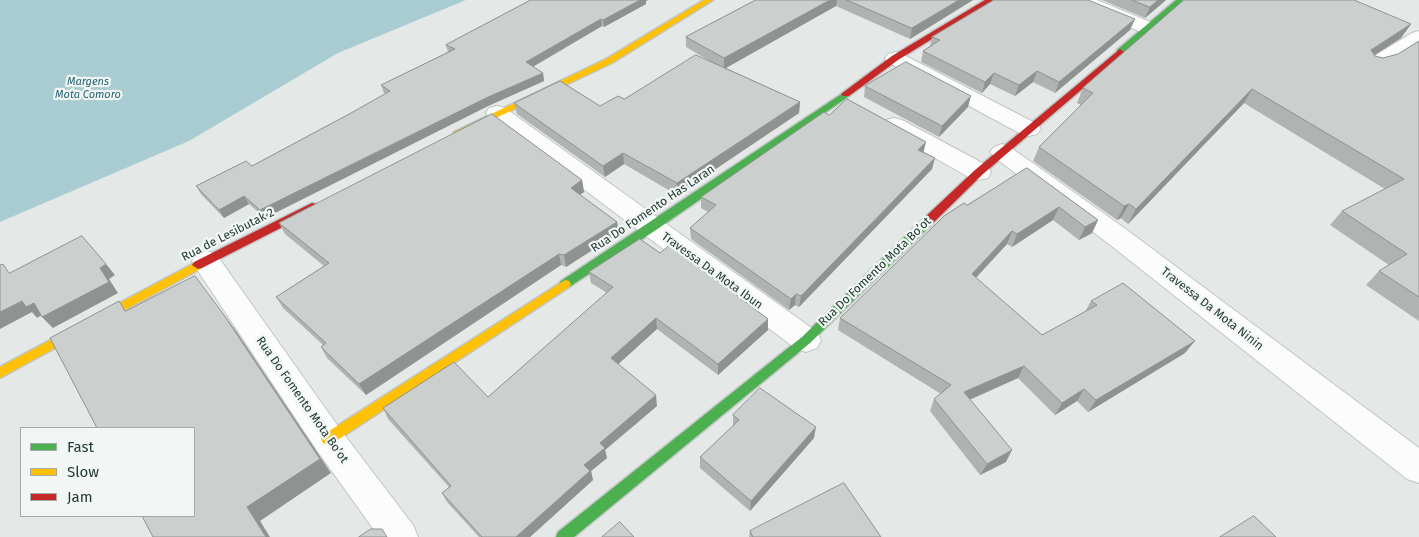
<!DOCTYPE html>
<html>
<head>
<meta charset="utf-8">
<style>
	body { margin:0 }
	#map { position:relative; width:1419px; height:537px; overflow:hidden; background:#e4e9e7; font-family:"Fira Sans",sans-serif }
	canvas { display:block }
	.legend { position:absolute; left:20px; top:427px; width:175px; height:90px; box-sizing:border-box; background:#f2f7f5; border:1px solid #a0aba8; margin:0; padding:6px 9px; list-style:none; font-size:15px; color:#243a34 }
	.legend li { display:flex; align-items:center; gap:10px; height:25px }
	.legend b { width:25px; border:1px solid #a0aba8 }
</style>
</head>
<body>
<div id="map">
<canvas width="1419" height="537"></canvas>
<ul class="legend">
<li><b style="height:6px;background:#4caf50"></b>Fast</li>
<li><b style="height:6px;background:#ffc107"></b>Slow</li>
<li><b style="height:6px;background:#c62828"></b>Jam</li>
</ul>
</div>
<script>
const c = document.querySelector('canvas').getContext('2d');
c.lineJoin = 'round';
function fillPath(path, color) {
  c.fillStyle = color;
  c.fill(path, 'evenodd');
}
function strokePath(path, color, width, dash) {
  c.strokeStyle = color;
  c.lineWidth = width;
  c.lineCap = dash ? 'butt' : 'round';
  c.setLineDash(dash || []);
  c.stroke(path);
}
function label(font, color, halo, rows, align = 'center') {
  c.font = font + ' "Fira Sans",sans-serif';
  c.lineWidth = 4.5;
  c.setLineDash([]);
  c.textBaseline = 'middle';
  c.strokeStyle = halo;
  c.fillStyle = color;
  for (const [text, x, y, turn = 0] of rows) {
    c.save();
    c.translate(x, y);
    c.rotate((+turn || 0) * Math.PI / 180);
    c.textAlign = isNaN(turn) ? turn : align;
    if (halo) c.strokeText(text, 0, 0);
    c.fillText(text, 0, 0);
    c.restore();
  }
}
const water = new Path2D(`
	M0 0H466L338 53 189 141 0 222Z`);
const street = new Path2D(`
	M1070 0H1097L1155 24 1158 28 1155 32 1148 34 1141 32 1073 4Z
	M1419 31V46C1404 55 1384 74 1366 69L1362 65 1366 61 1412 33Z
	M895 52 902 54 1037 124 1041 129 1037 134 1029 136 1021 134 888 62 885 58 888 54Z
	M497 106 505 108 817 332 821 340 817 348 806 352 795 348 489 118 486 113 489 108Z
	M894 118 902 120 988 166 991 172 988 178 979 180 970 178 886 130 882 125 886 120Z
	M1002 144 1010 147 1127 230 1419 448V483L1407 479 1109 244 994 157 990 152 994 147Z
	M206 251 216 254 340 429 413 525 418 537H379L316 449 196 268 192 261 196 254Z`);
const fast = new Path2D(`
	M1176 0H1185L1123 54H1117V50Z
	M846 91 849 92V96L656 230 569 287H561L559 284 561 281Z
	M927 218 931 219 932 222 931 225 810 343 574 537H556L558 532 802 337 923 219Z`);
const slow = new Path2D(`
	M704 0H713L612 63 462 134H456L454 132 606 59Z
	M198 261 204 265 202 268 0 378V367Z
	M565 280 569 281 571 284 569 287 333 443 328 445 323 443 321 439 323 435Z`);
const jam = new Path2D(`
	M985 0H995L898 60 849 96H843L841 94 892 56Z
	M1120 49 1124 52 1123 54 983 174 931 225H923L922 222 923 219 975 170Z
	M312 203 316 204 317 207 316 210 202 268 198 269 192 265 194 262Z`);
const wall = new Path2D(`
	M531 0H648L646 1V4L604 27 602 26 533 67 543 73 544 81 488 106 265 218 249 204 224 218 201 194 196 186 252 166 351 113 386 94 384 93 381 85 448 52 446 45Z
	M756 0H973L910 39 836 6 726 68 800 102 799 113 677 195 624 164 605 177 517 114 514 103 600 106 624 99 708 60 686 47V37Z
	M1102 0H1166L1145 18Z
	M1411 24 1401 38 1374 55 1375 56 1383 58 1398 54 1419 41V321L1366 285 1379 271 1389 265 1330 225 1342 211 1385 189 1244 103 1128 224 1121 218 1117 220 1033 161 1039 147 1081 105 1077 103 1083 88Z
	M1130 30 1055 93 1033 82 1015 96 990 84 982 93 921 62 923 51 930 46 932 37Z
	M865 86 968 107 939 137 864 97Z
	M923 152 932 169 799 307 795 305 789 310 691 239 690 228 708 212 701 208V197Z
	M1027 168 1098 220 1092 233 1079 240 1053 220 1012 247 1007 244 976 278 1042 335 1085 312 1091 301 1185 353 1088 412 1077 401 1055 415 1018 378 970 400 1006 462 980 475 930 411 934 399 941 394 838 330 840 318 967 205Z
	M582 180 584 192 580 195 617 222 619 233 566 267 561 265 366 395 327 358 321 347 323 345 283 308 276 297 324 266 285 234 279 223Z
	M589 272 768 330 718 375 657 329 618 364 657 406 605 450 607 458 591 471 593 480 530 537H479L447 502 442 493 449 487 388 419 383 408 488 397 607 293 591 283Z
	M733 415 814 438 750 511 700 468V457L733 427Z
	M750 531 881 537H749Z`);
const shadedWall = new Path2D(`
	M640 0H648L646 1V4L604 27 603 20Z
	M830 0H837L836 6 724 69V58Z
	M959 0H973L910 39 912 28Z
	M1158 0H1166L1145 18 1150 7Z
	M601 19 602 26 527 70 526 62Z
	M1135 19 1130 30 1055 93 1059 82Z
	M1411 24 1401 38 1361 64 1371 50Z
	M1037 71 1033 82 1015 96 1019 85Z
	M543 73 544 81 488 106 265 218 260 210 486 98Z
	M994 73 990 84 982 93 985 82Z
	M1252 89 1244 103 1128 224 1136 209Z
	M971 96 968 107 939 137 942 126Z
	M800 102 799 113 677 195V183Z
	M926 142 923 154 918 150Z
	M623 153 624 164 605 177 603 166Z
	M935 158 932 169 799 307 801 296Z
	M582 180 584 192 573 200 571 188Z
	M244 196 249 204 224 218 219 210Z
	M1129 204 1121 218 1117 220 1124 206Z
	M1059 207 1053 220 1012 247 1017 234Z
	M1098 220 1092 233 1079 240 1085 227Z
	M617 222 619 233 566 267 564 255Z
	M1012 231 1007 244 967 287 972 274Z
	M559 254 561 265 366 395 359 384Z
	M106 264 115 275 109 279 118 293 53 328 42 317 100 268Z
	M796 294 795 305 789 310 791 299Z
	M22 301 34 303 45 313 37 318 32 312 0 329V312Z
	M224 315 236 331 331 473 260 521 270 537H266L247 507Z
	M656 318 657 329 613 369 611 358Z
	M768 319V330L718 375V364Z
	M1195 341 1185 353 1088 412 1096 400Z
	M1024 366 1018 378 959 404 964 392Z
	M1084 389 1077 401 1055 415 1062 403Z
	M656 395 657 406 605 450 607 458 591 471 593 480 530 537H516L584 465 600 443Z
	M816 427 814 438 750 511 751 501Z
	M1012 450 1006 462 980 475 987 464Z`);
const building = new Path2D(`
	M531 0H640L603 20 601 19 526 62 543 73 486 98 260 210 244 196 219 210 196 186 246 161 252 166 351 113 390 91 381 85 455 49 446 45Z
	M756 0H830L724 58 686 37Z
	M847 0H959L912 28Z
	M994 0H1088L1135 19 1059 82 1037 71 1019 85 994 73 985 82 923 51 940 40 932 37Z
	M1132 0H1158L1150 7Z
	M1184 0H1354L1411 24 1371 50 1375 56 1383 58 1398 54 1419 41V297L1379 271 1407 254 1342 211 1404 179 1252 89 1136 209 1129 204 1124 206 1039 147 1093 93 1083 88Z
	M696 55 800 102 677 183 623 153 603 166 514 103 560 81 600 106 618 96 624 99Z
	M906 62 971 96 942 126 865 86Z
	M847 99 926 142 918 150 935 158 801 296 796 294 791 299 690 228 716 205 701 197 824 112 829 115Z
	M492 114 582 180 571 188 617 222 564 255 559 254 359 384 321 347 326 343 276 297 329 263 279 223Z
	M1027 168 1098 220 1085 227 1059 207 1017 234 1012 231 972 274 1042 335 1097 305 1091 301 1123 283 1195 341 1096 400 1084 389 1062 403 1024 366 964 392 1012 450 987 464 934 399 951 385 840 318 944 216 964 203 967 205Z
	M82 236 106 264 100 268 109 282 42 317 34 303 26 307 22 301 0 312V265L3 264 9 273Z
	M640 239 660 253 670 245 768 319 718 364 656 318 611 358 656 395 600 443 605 448 584 465 590 471 516 537H482L442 493 451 486 383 408 454 362 488 397 613 287 589 272Z
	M195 276 224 315 320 459 247 507 266 537H153L142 516H194V428H97L50 338 119 301 125 311Z
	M760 388 816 427 751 501 700 457 739 420 733 415Z
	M844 483 881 537H753L750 531Z
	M1254 516 1276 537H1220Z
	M620 522 634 537H602Z
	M371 529H382L387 537H359Z`);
const farWaternames = [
	["Margens",88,82],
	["Mota Comoro",88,95]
];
const streetNames = [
	["Rua Do Fomento Has Laran",653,209,-34],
	["Rua de Lesibutak 2",228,235,-27],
	["Travessa Da Mota Ibun",712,271,36],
	["Rua Do Fomento Mota Bo’ot",875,272,-44],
	["Travessa Da Mota Ninin",1212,309,38],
	["Rua Do Fomento Mota Bo’ot",302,400,55]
];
fillPath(water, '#a9ccd3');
strokePath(street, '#c1c6c4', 2);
strokePath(fast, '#c0c6c4', 3);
strokePath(slow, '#c0c6c4', 3);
strokePath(jam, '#c0c6c4', 3);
fillPath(street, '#fbfcfb');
fillPath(fast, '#4caf50');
fillPath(slow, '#ffc107');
fillPath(jam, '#c62828');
fillPath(wall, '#afb3b1');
fillPath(shadedWall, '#8e9290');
fillPath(building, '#cbd0ce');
strokePath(building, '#8e9290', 1);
label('italic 11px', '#25616f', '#f2f7f5', farWaternames);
label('12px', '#243a34', '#f2f7f5', streetNames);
</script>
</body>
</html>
